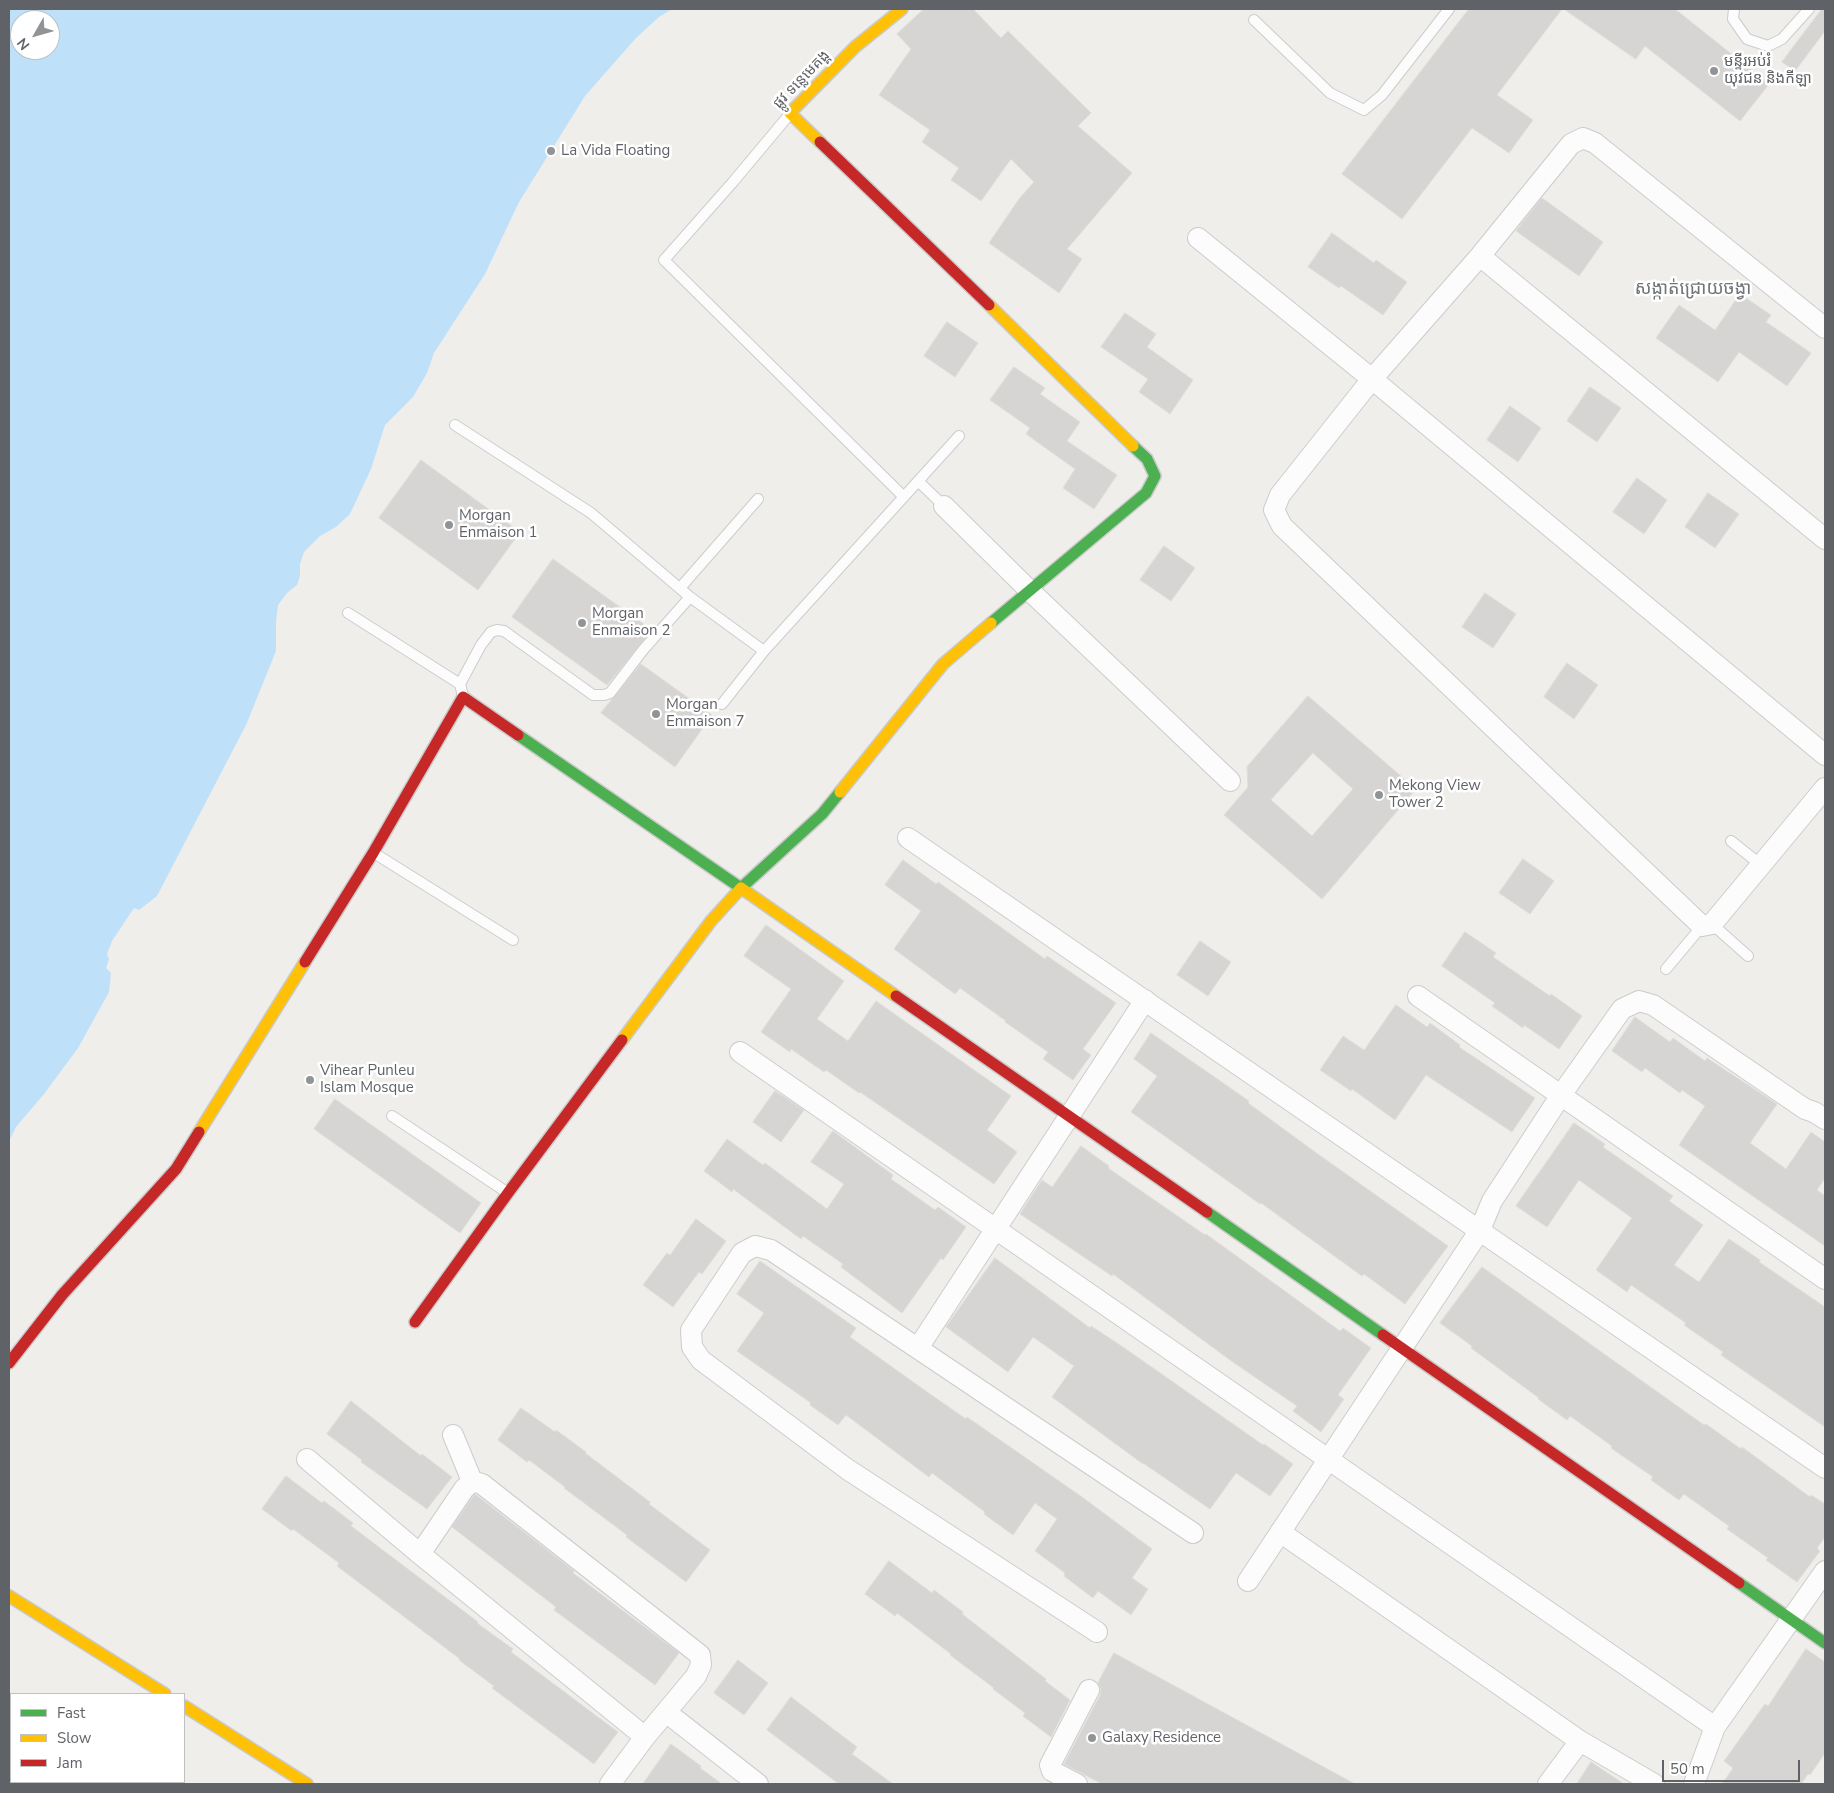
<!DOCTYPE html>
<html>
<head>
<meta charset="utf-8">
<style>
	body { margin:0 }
	#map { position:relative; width:1834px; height:1793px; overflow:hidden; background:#efeeea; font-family:"Nunito Sans",sans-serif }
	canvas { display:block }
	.frame { position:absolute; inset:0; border:10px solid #5f6368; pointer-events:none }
	.legend { position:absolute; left:10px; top:1693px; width:175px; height:90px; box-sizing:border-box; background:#fff; border:1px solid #bfc1c3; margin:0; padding:6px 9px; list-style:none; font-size:15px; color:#5f6368 }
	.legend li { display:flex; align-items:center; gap:10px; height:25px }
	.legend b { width:25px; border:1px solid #bfc1c3 }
	.north { position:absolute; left:10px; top:10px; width:50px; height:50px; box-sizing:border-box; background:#fff; border:1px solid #bfc1c3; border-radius:50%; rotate:232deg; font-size:14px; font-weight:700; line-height:20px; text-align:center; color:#5f6368 }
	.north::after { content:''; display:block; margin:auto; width:18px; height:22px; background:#919496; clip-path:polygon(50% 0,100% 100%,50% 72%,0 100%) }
	.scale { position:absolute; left:1662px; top:1760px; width:138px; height:22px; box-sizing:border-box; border:2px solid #5f6368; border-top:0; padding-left:6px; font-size:15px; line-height:18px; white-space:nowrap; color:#5f6368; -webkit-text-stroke:4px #fff; paint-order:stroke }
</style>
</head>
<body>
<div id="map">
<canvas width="1834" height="1793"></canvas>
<div class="frame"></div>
<ul class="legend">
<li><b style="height:6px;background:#4caf50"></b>Fast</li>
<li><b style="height:6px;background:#ffc107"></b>Slow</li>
<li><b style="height:6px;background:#c62828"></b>Jam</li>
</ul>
<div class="north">N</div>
<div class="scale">50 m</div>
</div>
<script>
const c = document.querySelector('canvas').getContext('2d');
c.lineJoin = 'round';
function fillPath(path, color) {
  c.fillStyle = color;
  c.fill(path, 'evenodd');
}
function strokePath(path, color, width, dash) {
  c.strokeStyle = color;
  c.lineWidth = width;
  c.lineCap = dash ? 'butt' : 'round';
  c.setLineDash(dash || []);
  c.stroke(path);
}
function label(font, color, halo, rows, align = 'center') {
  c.font = font + ' "Nunito Sans","Noto Sans Khmer",sans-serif';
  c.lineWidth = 5;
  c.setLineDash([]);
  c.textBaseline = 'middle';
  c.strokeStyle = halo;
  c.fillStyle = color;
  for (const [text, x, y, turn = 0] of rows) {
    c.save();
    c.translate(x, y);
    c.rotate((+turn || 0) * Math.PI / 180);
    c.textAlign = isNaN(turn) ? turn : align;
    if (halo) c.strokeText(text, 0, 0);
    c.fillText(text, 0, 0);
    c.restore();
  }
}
const water = new Path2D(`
	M9 9H672L659 17 636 38 585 96 519 202 485 274 434 353 427 373 413 397 385 425 371 469 350 514 336 527 320 536 304 552 300 564V576L297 585 287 593 278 605 276 622V651L246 725 157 896 139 910 134 908 112 941 107 954 109 959 106 968 111 973 109 992 78 1048 44 1094 16 1127 9 1141ZM20 20H50V50H20Z`);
const building = new Path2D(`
	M924 9H973L1001 38 1008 31 1091 113 1078 126 1132 173 1067 249 1082 259 1059 293 989 243 1019 199 1034 182 1011 159 981 201 951 180 959 168 922 142 930 130 879 95 911 49 897 34Z
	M1469 9H1562L1497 95 1533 120 1509 153 1472 128 1402 219 1342 174Z
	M1564 9H1675L1769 84 1740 121 1645 46 1636 59Z
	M1822 9H1825V31L1795 71 1782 62Z
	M1542 198 1603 242 1579 276 1516 231Z
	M1332 233 1374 263 1376 260 1407 282 1383 315 1341 286 1339 288 1308 267Z
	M1740 294 1771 315 1766 322 1811 353 1787 386 1739 352 1718 382 1656 338 1679 305 1715 330Z
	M1125 313 1156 334 1147 347 1193 380 1170 414 1139 392 1148 379 1101 347Z
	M947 322 978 343 955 377 924 356Z
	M1014 367 1045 388 1040 394 1080 422 1067 441 1117 475 1094 509 1063 488 1075 469 1026 434 1030 428 990 400Z
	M1590 387 1621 408 1597 442 1567 421Z
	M1510 406 1541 428 1518 462 1487 440Z
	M421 460 520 532 478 590 379 518Z
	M1637 478 1667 500 1644 534 1613 512Z
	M1708 493 1739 514 1715 548 1685 527Z
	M1164 546 1195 568 1171 601 1140 580Z
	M553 559 652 630 607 685 512 617Z
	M1485 593 1516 614 1493 648 1462 627Z
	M1567 663 1598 685 1574 719 1544 697Z
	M641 664 712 715 675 767 601 713Z
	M1308 696 1416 789 1322 899 1224 815 1248 787 1247 767ZM1313 753 1353 789 1312 836 1271 800Z
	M1523 859 1554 881 1530 914 1499 893Z
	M903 860 936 884 938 882 1045 959 1047 956 1116 1003 1083 1049 1091 1055 1073 1080 1043 1059 1048 1052 1005 1022 1006 1021 960 988 955 994 894 949 921 911 885 885Z
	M766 925 844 981 817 1019 848 1041 876 1001 1011 1096 987 1130 1017 1152 994 1184 860 1092 859 1093 826 1070 824 1072 791 1049 790 1052 761 1032 791 989 744 956Z
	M1465 932 1496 953 1493 957 1550 996 1551 994 1582 1016 1559 1049 1524 1025 1523 1028 1492 1006 1495 1003 1442 966Z
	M1200 941 1231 962 1208 996 1177 975Z
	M1396 1005 1427 1027 1430 1023 1460 1045 1459 1047 1535 1098 1512 1132 1426 1075 1395 1120 1352 1089 1351 1091 1320 1070 1343 1036 1364 1050Z
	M1635 1017 1670 1042 1673 1038 1705 1061 1707 1058 1777 1104 1750 1143 1786 1169 1811 1132 1825 1142V1178L1817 1190 1825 1196V1246L1679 1145 1705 1106 1682 1090 1680 1093 1645 1068 1642 1072 1612 1051Z
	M1151 1033 1249 1101 1248 1103 1315 1152 1448 1246 1405 1304 1364 1274 1362 1276 1261 1203 1260 1204 1131 1112 1157 1076 1134 1059Z
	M775 1091 804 1110 781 1142 753 1122Z
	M335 1099 481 1203 460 1233 314 1129Z
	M1574 1123 1605 1144 1603 1147 1673 1196 1669 1201 1703 1225 1674 1265 1699 1282 1729 1239 1760 1260 1759 1262 1825 1307V1427L1721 1355 1723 1352 1684 1325 1686 1323 1631 1285 1627 1292 1596 1270 1632 1218 1579 1180 1547 1227 1516 1206Z
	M833 1131 893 1175 891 1179 935 1210 938 1207 966 1227 943 1260 941 1258 902 1313 841 1267 843 1264 803 1236 801 1239 733 1189 732 1192 704 1171 727 1139 763 1165 765 1163 827 1209 844 1184 811 1162Z
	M1081 1146 1109 1166 1108 1168 1205 1235 1206 1234 1340 1331 1343 1328 1371 1348 1338 1395 1344 1399 1321 1432 1293 1411 1297 1406 1230 1360 1113 1274 1112 1276 1020 1214 1042 1180 1052 1187Z
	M696 1219 726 1241 702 1274 699 1272 673 1307 643 1285 667 1253 670 1255Z
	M995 1258 1090 1328 1091 1326 1123 1347 1263 1445 1264 1444 1293 1464 1270 1496 1236 1473 1210 1509 1143 1463V1464L1052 1397 1074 1366 1033 1337 1008 1372 946 1327Z
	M760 1261 856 1328 850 1337 930 1394 966 1419 967 1417 1082 1497 1152 1549 1132 1578 1148 1589 1131 1615 1098 1591 1093 1598 1064 1576 1065 1573 1035 1551 1057 1519 1035 1503 1013 1535 984 1514 985 1512 932 1473 929 1477 846 1415 838 1425 810 1405 811 1403 737 1351 764 1313 737 1294Z
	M1482 1267 1704 1425 1706 1424 1741 1449 1742 1447 1810 1497 1811 1495 1825 1504V1537L1817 1548 1820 1551 1797 1582 1766 1560 1768 1558 1727 1529 1729 1526 1684 1494 1679 1500 1651 1480 1653 1477 1611 1448 1612 1446 1570 1416 1567 1420 1538 1399 1539 1398 1471 1348 1472 1346 1440 1323Z
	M351 1401 421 1456 422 1454 452 1477 427 1509 361 1462 362 1460 327 1434Z
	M521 1408 555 1432 556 1430 586 1452 585 1453 650 1502 649 1504 710 1550 686 1582 626 1537 627 1535 564 1488 565 1487 529 1460 527 1462 498 1440Z
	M286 1476 322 1503 324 1501 353 1523 351 1526 478 1622 477 1623 513 1649 511 1652 618 1732 594 1764 492 1688 494 1686 459 1660 460 1659 337 1566 339 1563 293 1529 292 1531 262 1509Z
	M475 1494 574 1571 573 1573 679 1653 655 1685 554 1610 556 1607 452 1527Z
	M889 1561 932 1593 934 1590 963 1612 962 1614 1046 1679 1045 1681 1070 1700 1051 1737 1023 1716 1025 1713 993 1689 994 1688 950 1655 951 1654 897 1613 895 1616 865 1594Z
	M1806 1649 1825 1662V1753L1810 1775 1808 1774 1801 1784H1722L1733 1768 1724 1761 1765 1704 1768 1706Z
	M1114 1653 1355 1784H1102L1085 1775 1064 1764 1100 1695 1101 1689 1098 1683Z
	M738 1660 768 1683 744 1715 714 1693Z
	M791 1697 857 1747 852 1754 893 1784H839L767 1730Z
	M671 1744 701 1766 700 1768 722 1784H643Z
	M1591 1762 1624 1784H1577Z`);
const lane = new Path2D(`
	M1734 9 1733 19 1747 39 1768 46 1782 39 1809 9
	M1254 20 1330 93 1364 110 1382 95 1449 9
	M789 115 733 182 664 260 904 497
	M455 425 591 513 690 597 764 651
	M918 481 944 506
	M680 588 758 499
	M348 613 460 684
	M463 696 460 684 481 645 491 632 497 630 504 631 593 695H604L610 693 643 650 690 597
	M722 704 764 651 959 436
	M1731 841 1761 865
	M374 853 513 940
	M1712 924 1748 956
	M1666 969 1702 926
	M392 1116 508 1193`);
const street = new Path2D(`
	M1198 238 1372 379 1825 755
	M1480 256 1825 539
	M1825 328 1595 143 1583 138 1571 144 1480 256 1372 379 1280 495 1274 510 1282 526 1702 926 1712 924 1825 788
	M944 506 1029 590 1230 781
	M908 838 1825 1468
	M1418 996 1825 1279
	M740 1052 1715 1727
	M918 1348 1145 1000
	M453 1435 472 1481
	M307 1459 420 1554 645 1737
	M1280 1532 1580 1741 1654 1784
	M420 1554 464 1489 472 1481 482 1484 700 1655 701 1665 696 1676 645 1737 610 1784
	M1248 1581 1480 1230 1492 1201 1561 1095 1622 1009 1639 1001 1653 1005 1805 1109 1814 1112 1825 1119
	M1097 1632 847 1469 701 1360 692 1347 691 1330 742 1253 755 1246 771 1250 1193 1533
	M666 1712 758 1784
	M1077 1784 1052 1771 1050 1765 1089 1690
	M1548 1784 1580 1741
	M1694 1784 1715 1727 1825 1571`);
const fast = new Path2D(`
	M991 623 1146 493 1155 476 1147 459 1133 446
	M518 735 741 888 822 814 840 792
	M1207 1212 1383 1335
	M1739 1583 1825 1643`);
const slow = new Path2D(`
	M820 142 790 113 855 47 902 9
	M989 305 1133 446
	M840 792 943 664 991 623
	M622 1040 711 921 741 888 896 996
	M199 1132 305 962
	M9 1596 165 1694
	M184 1706 307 1784`);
const jam = new Path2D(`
	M820 142 989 305
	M305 962 373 853 463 697 518 735
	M896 996 1207 1212
	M415 1322 508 1193 622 1040
	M1383 1335 1739 1583
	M9 1363 62 1295 176 1169 199 1132`);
const markers = [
	[1714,71,5,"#919496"],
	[551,151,5,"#919496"],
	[449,525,5,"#919496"],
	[582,623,5,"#919496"],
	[656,714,5,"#919496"],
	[1379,795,5,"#919496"],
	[310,1080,5,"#919496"],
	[1092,1738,5,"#919496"]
];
const poiNames = [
	["មន្ទីរអប់រំ",1724,62],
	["យុវជន និងកីឡា",1724,79],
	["La Vida Floating",561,151],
	["Morgan",459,516],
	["Enmaison 1",459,533],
	["Morgan",592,614],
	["Enmaison 2",592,631],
	["Morgan",666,705],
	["Enmaison 7",666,722],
	["Mekong View",1389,786],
	["Tower 2",1389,803],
	["Vihear Punleu",320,1071],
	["Islam Mosque",320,1088],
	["Galaxy Residence",1102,1738]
];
const streetNames = [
	["ផ្លូវ ទន្លេមេគង្គ",802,80,-46]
];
const quarterNames = [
	["សង្កាត់ជ្រោយចង្វា",1693,290]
];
fillPath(water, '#bfe0f9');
fillPath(building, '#d6d5d3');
strokePath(building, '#deddd9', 1);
strokePath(lane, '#cbcccc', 12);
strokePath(street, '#cbcccc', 22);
strokePath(fast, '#cacacb', 14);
strokePath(slow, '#cacacb', 14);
strokePath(jam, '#cacacb', 14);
strokePath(lane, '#fdfcfc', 10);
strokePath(street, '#fdfcfc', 20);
strokePath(fast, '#4caf50', 11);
strokePath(slow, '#ffc107', 11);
strokePath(jam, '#c62828', 11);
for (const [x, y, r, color] of markers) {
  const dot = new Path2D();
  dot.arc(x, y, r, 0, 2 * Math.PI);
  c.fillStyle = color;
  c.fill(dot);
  strokePath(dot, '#fff', 2);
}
label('15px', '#5f6368', '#fff', poiNames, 'left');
label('15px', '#5f6368', '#fff', streetNames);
label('18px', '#70757a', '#fff', quarterNames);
</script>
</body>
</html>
